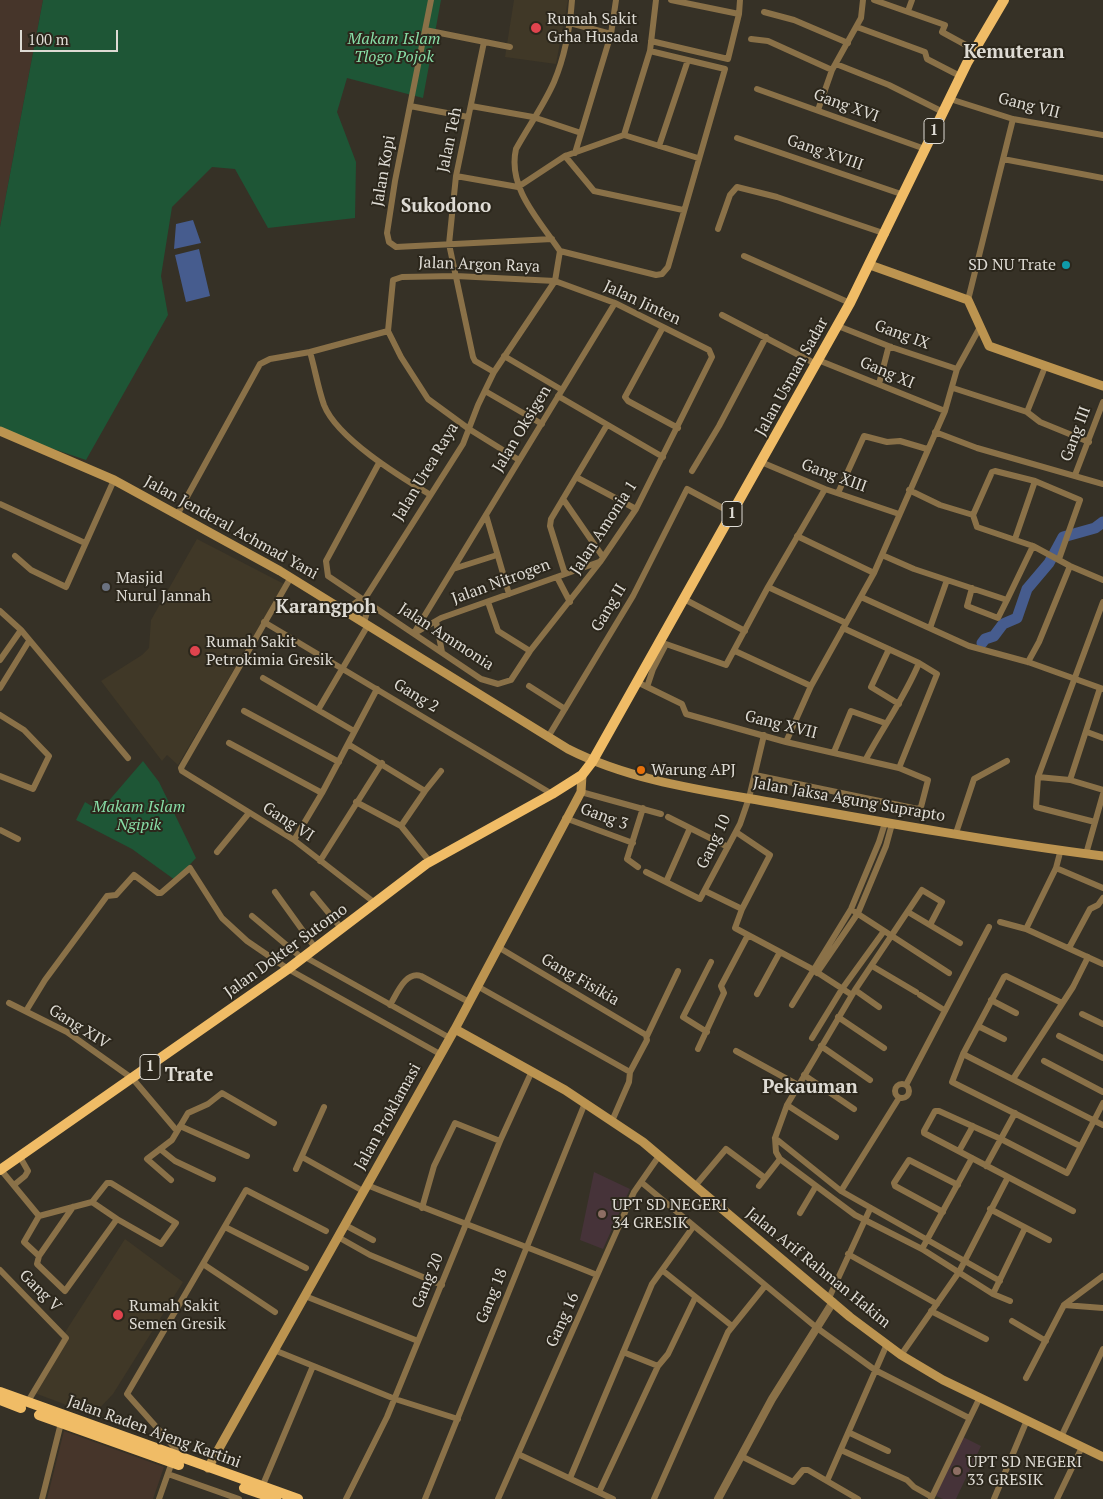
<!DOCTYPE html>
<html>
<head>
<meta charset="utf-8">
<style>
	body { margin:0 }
	#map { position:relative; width:1103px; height:1499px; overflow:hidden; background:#363126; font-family:"PT Serif",serif }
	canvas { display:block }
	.scale { position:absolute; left:20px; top:30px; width:98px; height:22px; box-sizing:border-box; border:2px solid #dedbd4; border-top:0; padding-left:6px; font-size:15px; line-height:18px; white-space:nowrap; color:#dedbd4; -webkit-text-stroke:4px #2c271c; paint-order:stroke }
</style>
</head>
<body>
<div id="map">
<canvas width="1103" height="1499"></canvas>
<div class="scale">100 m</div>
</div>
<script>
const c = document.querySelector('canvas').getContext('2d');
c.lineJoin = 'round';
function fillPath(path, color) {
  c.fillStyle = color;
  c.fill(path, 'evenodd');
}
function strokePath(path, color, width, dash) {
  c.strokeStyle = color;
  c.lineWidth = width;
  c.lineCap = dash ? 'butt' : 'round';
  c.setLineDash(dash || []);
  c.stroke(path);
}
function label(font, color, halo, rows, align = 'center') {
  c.font = font + ' "PT Serif",serif';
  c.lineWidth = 4;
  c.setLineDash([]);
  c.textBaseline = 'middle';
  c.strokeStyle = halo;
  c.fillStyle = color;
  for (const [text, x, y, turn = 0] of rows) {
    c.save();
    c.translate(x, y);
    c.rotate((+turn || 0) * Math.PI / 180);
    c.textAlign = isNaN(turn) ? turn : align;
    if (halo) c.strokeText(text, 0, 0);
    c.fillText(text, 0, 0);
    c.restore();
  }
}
const built = new Path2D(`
	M514 0H568L556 64 505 57Z
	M197 539 284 584 178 765 167 755 162 761 101 681 142 655 149 648 151 620Z
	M125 1239 183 1282 113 1394 93 1415 32 1392 62 1337Z`);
const industrial = new Path2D(`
	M0 0H43L0 227Z
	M64 1431 164 1467 153 1499H47Z`);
const education = new Path2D(`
	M594 1172 630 1189 603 1249 580 1240Z
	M961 1436 981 1446 956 1499H943L934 1495Z`);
const green = new Path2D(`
	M43 0H441L423 98 347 78 337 112 356 162 355 218 268 228 235 169 212 167 172 207 161 276 168 315 86 460 0 431V227Z
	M143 761 159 782 196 858 175 880 132 849 76 820 85 802 100 811Z`);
const water = new Path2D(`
	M193 220 201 243 174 249 176 224Z
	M199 249 210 296 186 302 175 255Z`);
const river = new Path2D(`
	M982 643 985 639 994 636 1003 624 1017 618 1027 589 1049 563 1063 537 1095 528 1103 522`);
const minor = new Path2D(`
	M431 0 395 181 387 233 389 242 396 247 552 239
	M671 0 739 14
	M874 0 945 25 942 32 975 50
	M908 11 912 0
	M764 12 794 20 848 43
	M570 23 611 34
	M857 27 925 52 927 59 960 76
	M425 30 510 47
	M751 39 768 41 832 70
	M651 41 728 59 739 14 740 0
	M484 42 456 176 449 244 473 357 475 361 494 372
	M836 64 889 85 943 112
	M757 89 925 149
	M950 99 1013 119 1103 135
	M410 106 468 117
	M471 106 533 117 581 133
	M818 110 832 70 861 18 863 0
	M624 135 650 51 656 0
	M624 135 698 158
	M737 138 904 195
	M659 146 688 60
	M575 153 611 34 616 0
	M565 156 594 191 683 210
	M1003 159 1103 178
	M456 176 518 187 565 156 624 135
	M718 229 730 195 737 187 777 197 886 234
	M560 251 656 275 662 274 668 267 725 69 650 51
	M744 256 850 303
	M968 300 1013 119
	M722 315 816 364
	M838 326 891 347 957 369
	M663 327 625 397 628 401 678 428
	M310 352C315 369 318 388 324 405 337 438 399 476 429 494
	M504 356 562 390
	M818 360 945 411
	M879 384 888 349 891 347
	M953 388 1027 412 1040 422 1089 442
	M485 391 542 424
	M558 396 663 457
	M1027 412 1045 367
	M935 432 977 448 1103 484
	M761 462 825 489 899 514
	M379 463 326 561 328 576 481 679 498 684 511 680 530 651 600 562 636 509 712 357 709 350 615 303 555 281 456 276 402 277 393 280 388 331 401 357 428 399 469 429 519 460
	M692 471 719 426 766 337
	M1075 475 1103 402
	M576 477 636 509
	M909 490 940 505 973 515 977 527 1033 546 1070 566 1103 580
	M838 493 864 436 887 442 900 441 927 449
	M563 499 603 557
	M0 504 85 543
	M177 515 260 364 270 359 310 352 388 331
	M486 515 509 594
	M973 515 992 472 995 471 1035 481 1080 500 1059 559
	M797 536 874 573
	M1015 539 1035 481
	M882 555 914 569 1007 600 1033 546
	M15 556 31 570 66 587 114 480
	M453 569 497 555
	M565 574 550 526 551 519 607 425
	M291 577 181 768 182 771 294 840 375 903
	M557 577 570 602
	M768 587 846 623
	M972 588 967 606 998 618 1007 600
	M861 597 969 646 1028 662 1103 689
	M684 599 745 631
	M488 602 498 631 530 651
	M0 611 21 630 128 758
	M345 611 358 601 364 600 463 444 478 405 494 372 555 281 560 251C540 221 507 188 516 149 528 127 544 105 554 82 565 56 570 28 572 0
	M436 621 442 652
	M264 622 552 794
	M364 622 368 609 365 601
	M843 628 919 663 937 674 899 768
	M930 628 947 580
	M414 633 615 303
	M415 633 441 618 599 562
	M889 649 871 687 899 704
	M735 651 811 686
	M0 660 21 630
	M1028 662 1039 642 1070 566
	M263 678 354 731
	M637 682 682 704 686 714 786 742 899 768 928 780 921 807 918 809 755 775
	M529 686 565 709
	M647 687 653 669 666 644 726 665 768 587 825 489
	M0 688 29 641
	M1100 688 1070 780 1103 790
	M318 710 368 625
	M244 711 339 762
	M0 715 24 730 49 756 33 789 0 776
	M1087 732 1103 738
	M548 737 633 596 687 489 732 513
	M786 742 811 686 874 573 945 411 957 369 979 329
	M229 743 322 793
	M348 744 425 791
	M834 752 851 711 885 723
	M866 759C883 727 905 697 919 663
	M1038 777 1036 807 1095 822
	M1070 780 1038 777 1103 602
	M581 792 661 814
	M356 802 401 826 425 791 441 771
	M668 817 728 847
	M565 818 633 843
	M401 826 430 862
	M0 830 18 839
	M736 832 770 855 742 909 735 928 812 969 852 995
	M956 833 974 779 1007 761
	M294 840 322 793 377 689
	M217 852 249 813
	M1086 854 1103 794
	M320 861 382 763
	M638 867 627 859 643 808
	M1056 868 1103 888
	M646 872 700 899 740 824 749 798 764 735
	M666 882 690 828
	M705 891 742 909
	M275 892 316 949
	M313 894 342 929
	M855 912 949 973
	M908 912 960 943
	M252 916 303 959
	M1000 922 1026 929 1103 964
	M930 925 942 902 922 890 855 990 787 1105 775 1138 776 1152 780 1159 855 1215 922 1249 993 1294 1010 1301
	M1026 929 1056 868 1061 849
	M1069 948 1090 909 1098 905 1103 898
	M305 957 450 1038
	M872 966 916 992
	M817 973 858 913 886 846 892 824
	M477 986 630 1072 647 1040 646 1035 498 947
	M855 990 879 1007
	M757 994 780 952
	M920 995 944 1010
	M991 1000 1016 1013
	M9 1003 67 1032 133 1079 177 1131
	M1062 1003 1006 976 1004 977 963 1054 952 1082 1080 1146
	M390 1005C397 994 405 971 421 976L469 1002
	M792 1005 851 909 879 842 885 823
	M26 1011 45 980 107 896 116 895 134 875 158 893H161L190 868 222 918 247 941 288 969 440 1054
	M1082 1014 1103 1024
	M838 1017 884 1048
	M978 1026 1004 1039
	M707 1032 683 1017 711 962
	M647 1036 678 971
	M1059 1036 1103 1058
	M812 1038 842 989 884 931
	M821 1046 870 1080
	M698 1049 724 993 721 986 748 935
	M736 1051 798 1085
	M963 1054 1103 1125
	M1044 1061 1103 1092
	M804 1075 854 1109
	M1013 1079 1073 987 1088 957
	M895 1091a7 7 0 1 1 14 0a7 7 0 1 1-14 0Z
	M906 1085 989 927
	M787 1105 836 1137
	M612 1121 629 1082 630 1072
	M180 1126 247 1156
	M775 1138 841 1191 1000 1281
	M160 1149 175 1161 213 1179
	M959 1151 973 1126
	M302 1157 363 1191
	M986 1166 1015 1113
	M296 1169 324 1107
	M1 1170 39 1216
	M171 1180 147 1159 172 1140 188 1113 208 1104 222 1093 274 1123
	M641 1182 817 1328 875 1370 969 1418
	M14 1185 25 1176 28 1171 20 1157
	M367 1185C443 1216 521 1244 597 1275
	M695 1186 726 1149 765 1178
	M759 1186 780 1159
	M841 1191 899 1098
	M92 1202 117 1219 65 1291 37 1264 39 1256 24 1242 39 1216Z
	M92 1202 107 1183H111L176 1223 161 1244 117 1219
	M422 1208 434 1166 455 1123 500 1141
	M990 1209 1049 1240
	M1073 1211 924 1133V1131L935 1111H939L1001 1139 1067 1173 1103 1103
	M943 1212 895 1186 894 1183 909 1160 958 1185
	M800 1213 816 1186
	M345 1225 373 1240
	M225 1227 306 1268
	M338 1237 370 1255 442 1285
	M922 1249 972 1158
	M848 1254 937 1304
	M39 1256 73 1207
	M203 1264 275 1312
	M0 1270 66 1338 27 1403
	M662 1270 732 1326
	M993 1294 1025 1228
	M305 1296 418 1341
	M829 1298 870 1209
	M1064 1305 1103 1276
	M931 1311 986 1339
	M1012 1321 1046 1341
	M274 1350 395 1399 458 1419
	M623 1352 658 1366 668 1354 695 1298
	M901 1355 959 1272 1008 1177
	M1026 1378 1064 1305 1103 1308
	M850 1433 888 1451
	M1061 1437 1103 1349
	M841 1450 907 1480 914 1487 932 1497
	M518 1454 613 1499
	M182 1456 127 1394 246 1190 326 1231
	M741 1456 793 1482 803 1470H808L858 1499
	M168 1474 239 1499
	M570 1478 652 1284 693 1227
	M827 1481 887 1344
	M262 1487 313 1366
	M599 1492 658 1366
	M42 1499 61 1423
	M159 1499 172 1462
	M346 1499 387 1417 500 1141 532 1071
	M425 1499 585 1103
	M498 1499 634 1192 659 1156
	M654 1499 728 1332 765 1286
	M931 1499 980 1397
	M994 1499 1027 1420
	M1057 1499 1082 1447`);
const tertiary = new Path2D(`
	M718 1499 772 1399 833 1302`);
const secondary = new Path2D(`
	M870 265 968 300 989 346 1103 386
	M0 431 114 480 280 571 568 749C633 782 709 791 780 804 887 823 995 842 1103 856
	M455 1029 565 1090 643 1142 850 1317 901 1355 943 1380 1103 1457
	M208 1468 455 1029 581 792 582 775`);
const trunk = new Path2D(`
	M0 1170 288 969 426 864 552 794 582 775 592 762 850 303 967 63 1004 0
	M0 1392 298 1499
	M0 1400 21 1408
	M39 1415 179 1465
	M244 1488 276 1499`);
const markers = [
	[536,28,6,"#e0444e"],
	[1066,265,5,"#0f9aa8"],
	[106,587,5,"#6b7280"],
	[195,651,6,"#e0444e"],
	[641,770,5,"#e8710a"],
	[602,1214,5,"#8d6e63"],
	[118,1315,6,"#e0444e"],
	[957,1471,5,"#8d6e63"]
];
const shields = [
	[934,131,20],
	[732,514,20],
	[150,1067,20]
];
const shieldNames = [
	["1",934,131],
	["1",732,514],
	["1",150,1067]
];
const poiNames = [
	["Rumah Sakit",547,19],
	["Grha Husada",547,37],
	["SD NU Trate",1056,265,"right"],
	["Masjid",116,578],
	["Nurul Jannah",116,596],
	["Rumah Sakit",206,642],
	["Petrokimia Gresik",206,660],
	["Warung APJ",651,770],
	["UPT SD NEGERI",612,1205],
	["34 GRESIK",612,1223],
	["Rumah Sakit",129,1306],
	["Semen Gresik",129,1324],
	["UPT SD NEGERI",967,1462],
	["33 GRESIK",967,1480]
];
const parkNames = [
	["Makam Islam",394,39],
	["Tlogo Pojok",394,57],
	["Makam Islam",139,807],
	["Ngipik",139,825]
];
const streetNames = [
	["Gang XVI",846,106,20],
	["Gang VII",1029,106,14],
	["Jalan Teh",450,140,-78],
	["Gang XVIII",825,153,19],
	["Jalan Kopi",384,171,-80],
	["Jalan Argon Raya",479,265,2],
	["Jalan Jinten",642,303,25],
	["Gang IX",902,335,20],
	["Gang XI",887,373,23],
	["Jalan Usman Sadar",792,377,-61],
	["Jalan Oksigen",522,429,-59],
	["Gang III",1076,434,-69],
	["Jalan Urea Raya",426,472,-59],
	["Gang XIII",834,476,20],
	["Jalan Jenderal Achmad Yani",231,528,29],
	["Jalan Amonia 1",604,528,-57],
	["Jalan Nitrogen",501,582,-20],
	["Gang II",609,608,-59],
	["Jalan Ammonia",446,637,33],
	["Gang 2",416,696,31],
	["Gang XVII",781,725,14],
	["Jalan Jaksa Agung Suprapto",849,800,10],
	["Gang 3",604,817,20],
	["Gang VI",288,822,33],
	["Gang 10",714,842,-64],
	["Jalan Dokter Sutomo",286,951,-36],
	["Gang Fisikia",580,980,30],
	["Gang XIV",79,1027,32],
	["Jalan Proklamasi",388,1117,-61],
	["Jalan Arif Rahman Hakim",818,1268,39],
	["Gang 20",428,1281,-68],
	["Gang V",40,1291,45],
	["Gang 18",492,1296,-68],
	["Gang 16",563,1320,-66],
	["Jalan Raden Ajeng Kartini",154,1432,20]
];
const quarterNames = [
	["Kemuteran",1014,53],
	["Sukodono",446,207],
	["Karangpoh",326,608],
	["Trate",189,1076],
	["Pekauman",810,1088]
];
fillPath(built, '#403827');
fillPath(industrial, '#46352a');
fillPath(education, '#463339');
fillPath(green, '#1e5636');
fillPath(water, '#465c8e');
strokePath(river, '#465c8e', 11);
strokePath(minor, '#8a7148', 6);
strokePath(tertiary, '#8a7148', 8);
strokePath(secondary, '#bc9450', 9);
strokePath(trunk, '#f0bc66', 10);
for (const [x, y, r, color] of markers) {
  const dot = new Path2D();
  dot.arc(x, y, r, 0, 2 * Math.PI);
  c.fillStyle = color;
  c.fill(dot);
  strokePath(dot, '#2c271c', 2);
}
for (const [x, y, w] of shields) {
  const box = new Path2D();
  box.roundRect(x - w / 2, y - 12.5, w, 25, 4);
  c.fillStyle = '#2c271c';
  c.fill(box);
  strokePath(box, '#dedbd4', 1);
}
label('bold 15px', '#dedbd4', null, shieldNames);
label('16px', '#dedbd4', '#2c271c', poiNames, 'left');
label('italic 16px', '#87dda6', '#2c271c', parkNames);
label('16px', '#dedbd4', '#2c271c', streetNames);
label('bold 19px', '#dedbd4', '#2c271c', quarterNames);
</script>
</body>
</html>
